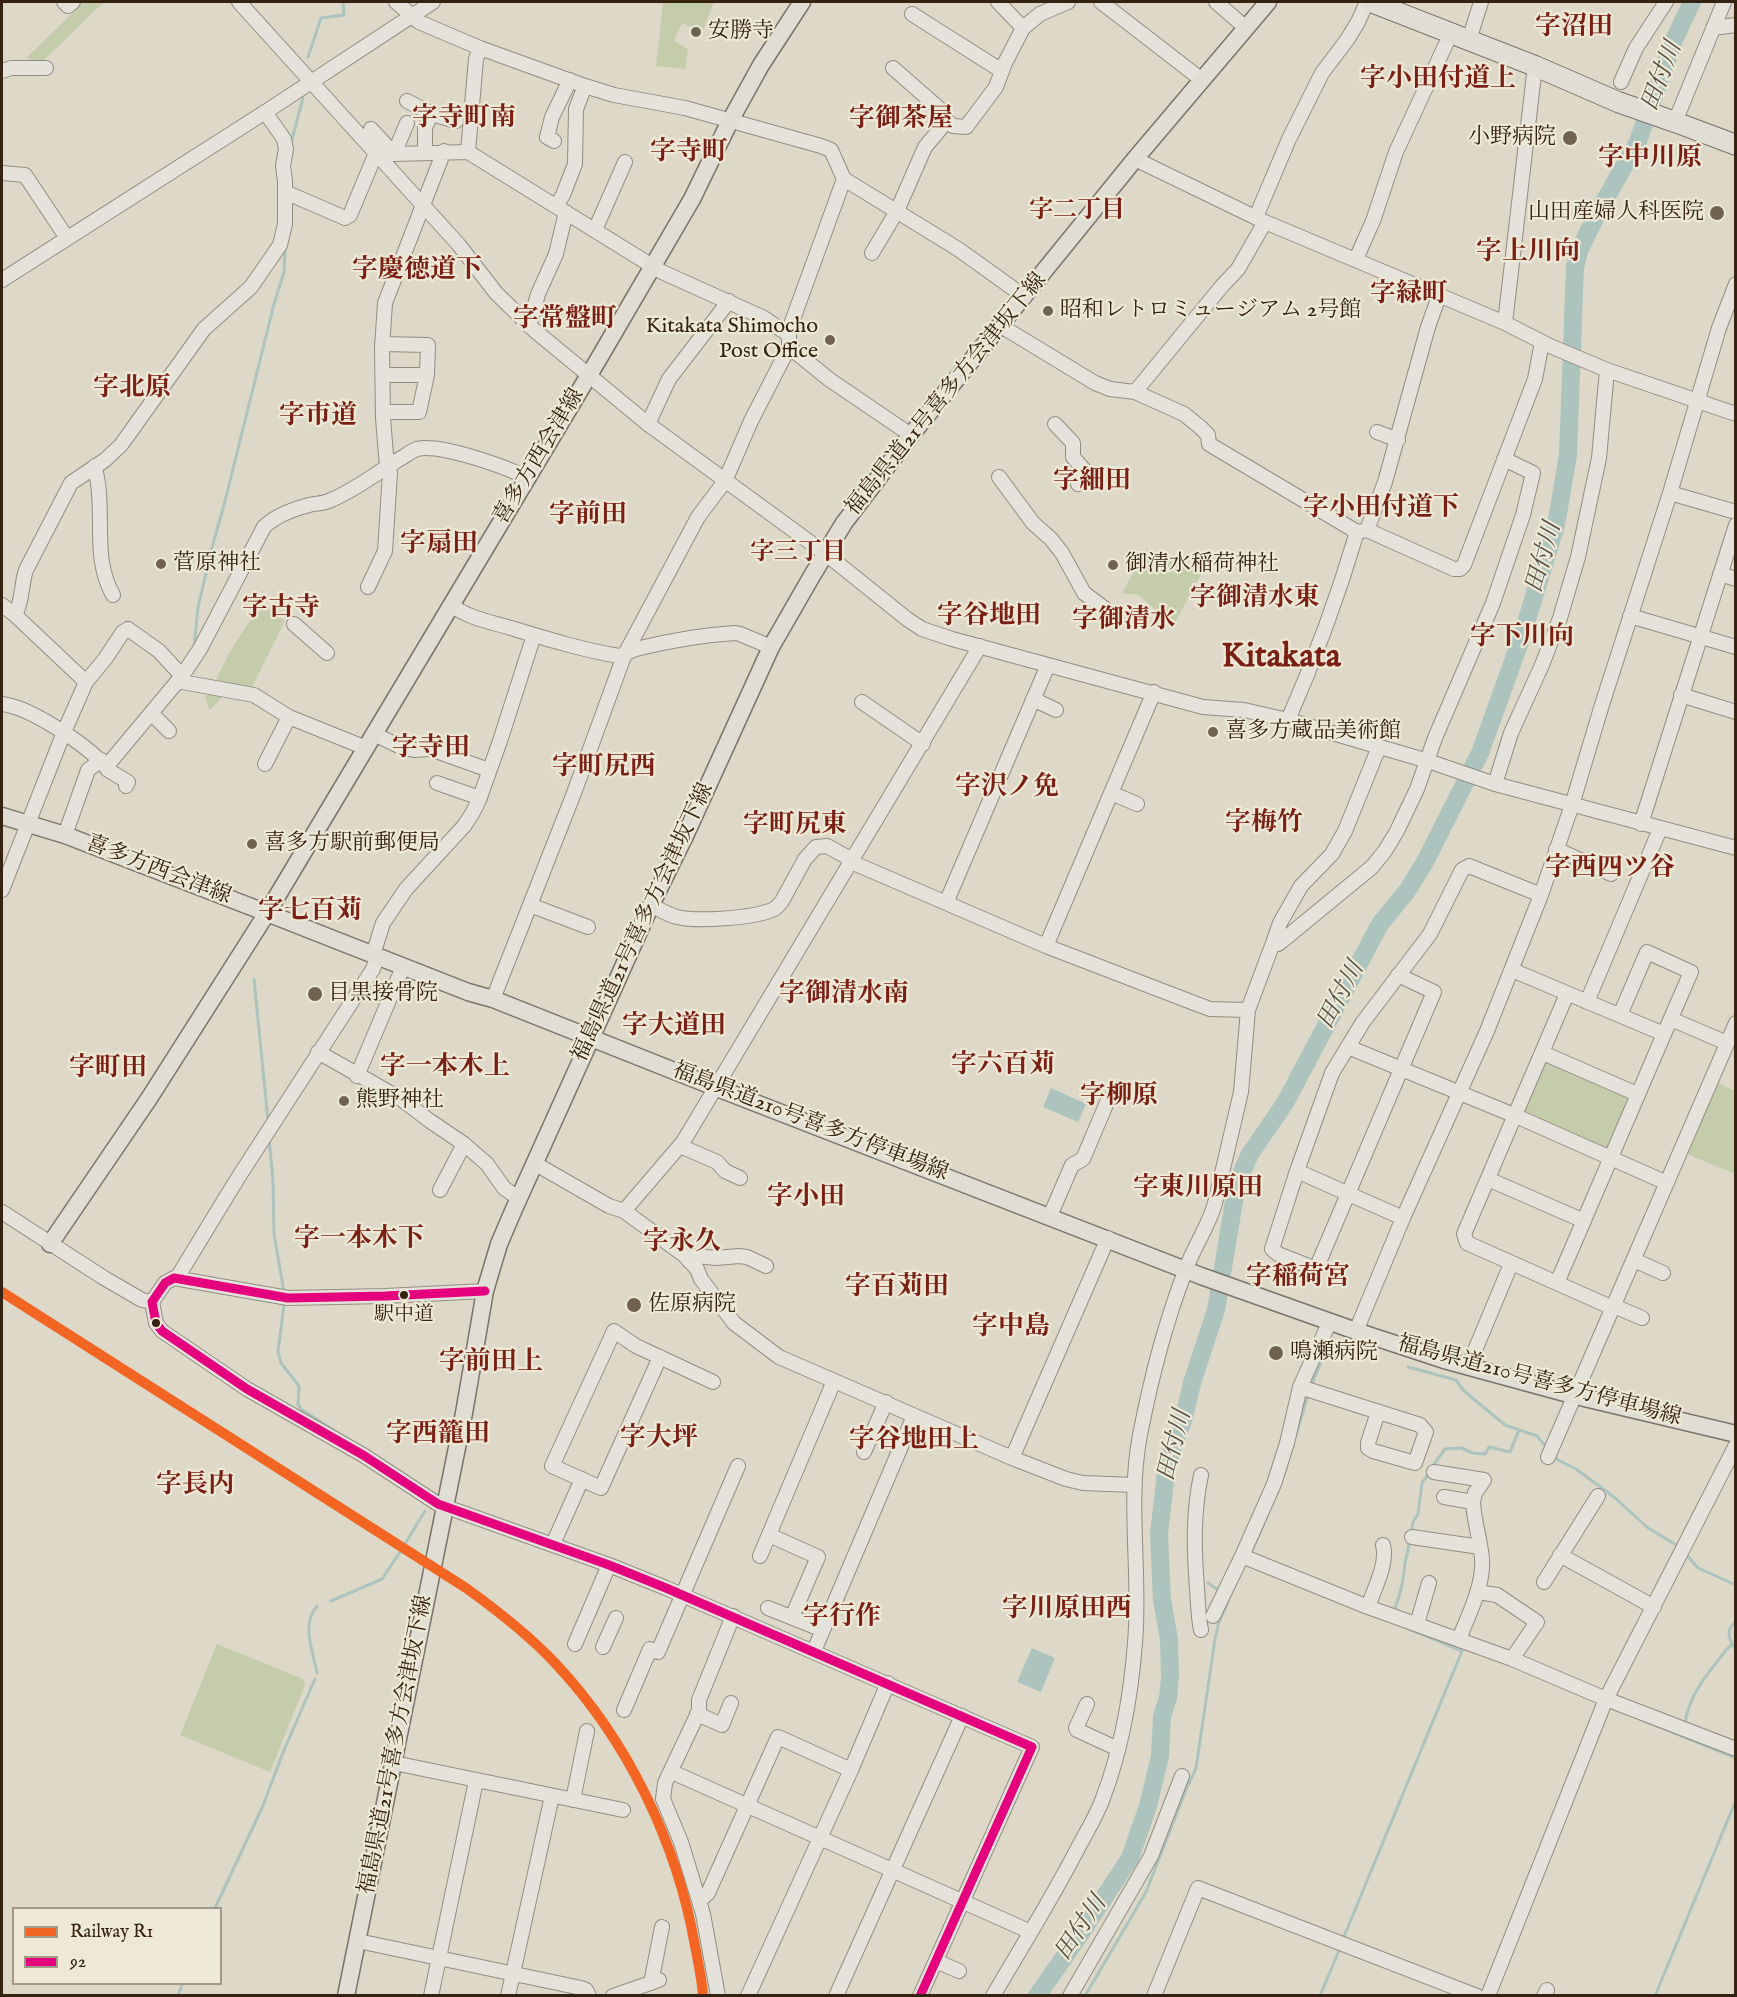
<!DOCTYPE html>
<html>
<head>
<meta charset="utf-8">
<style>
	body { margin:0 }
	#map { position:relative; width:1737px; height:1997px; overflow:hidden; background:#ddd8c8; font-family:"IM FELL English",serif }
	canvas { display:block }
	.frame { position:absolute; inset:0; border:3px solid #352211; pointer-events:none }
	.legend { position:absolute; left:12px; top:1907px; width:210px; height:78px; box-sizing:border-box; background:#eee9d6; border:2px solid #a49987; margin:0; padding:8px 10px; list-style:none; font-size:18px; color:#352211 }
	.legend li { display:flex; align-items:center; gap:12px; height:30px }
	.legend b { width:30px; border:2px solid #a49987 }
</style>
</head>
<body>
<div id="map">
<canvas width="1737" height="1997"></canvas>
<div class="frame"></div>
<ul class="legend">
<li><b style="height:8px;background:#f26522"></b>Railway R1</li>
<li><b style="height:8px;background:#e5007d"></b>92</li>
</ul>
</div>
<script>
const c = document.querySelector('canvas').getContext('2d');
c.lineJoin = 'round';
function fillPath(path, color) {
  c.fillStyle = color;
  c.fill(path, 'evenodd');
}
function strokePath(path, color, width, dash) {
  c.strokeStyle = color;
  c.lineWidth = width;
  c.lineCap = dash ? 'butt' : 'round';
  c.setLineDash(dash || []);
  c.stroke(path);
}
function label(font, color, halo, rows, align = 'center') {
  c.font = font + ' "IM FELL English","Noto Serif JP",serif';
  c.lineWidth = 4.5;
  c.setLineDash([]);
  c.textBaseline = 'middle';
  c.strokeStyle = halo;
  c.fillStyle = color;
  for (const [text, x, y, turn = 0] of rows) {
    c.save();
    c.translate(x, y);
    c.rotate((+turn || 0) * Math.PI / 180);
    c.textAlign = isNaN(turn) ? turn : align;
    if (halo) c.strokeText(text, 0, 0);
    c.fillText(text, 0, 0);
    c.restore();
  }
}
const green = new Path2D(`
	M84 2H104L42 62 28 59 27 57Z
	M663 2H714L702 32 682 23 674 41 688 49 685 69 656 66Z
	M1147 548 1202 573 1174 624 1138 595 1122 593Z
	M262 602 285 621 250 691 223 697 210 710 205 698C218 679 225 658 238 639 246 627 254 615 262 602Z
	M1546 1060 1633 1097 1611 1150 1523 1113Z
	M1718 1083 1735 1091V1174L1687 1154Z
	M217 1644 303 1679 305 1685 270 1772 180 1735Z`);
const water = new Path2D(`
	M1051 1088 1086 1104 1078 1122 1043 1107Z
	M1032 1648 1055 1658 1041 1692 1017 1682Z`);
const stream = new Path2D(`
	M308 57 321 18 344 15 343 2
	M291 143 303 98
	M194 647 198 607 213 544 224 505 274 304 284 272 285 248
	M254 979 268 1121
	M269 1138 273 1181 274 1234 284 1292
	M284 1305 278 1352 281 1363 299 1386 298 1404 301 1409 344 1437
	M1408 1367 1456 1380 1464 1391 1505 1425 1537 1436 1547 1448
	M1311 1386 1324 1355
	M1295 1438 1308 1395
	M1553 1455 1558 1460 1576 1469 1614 1497 1648 1528 1678 1546
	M1432 1467 1445 1449 1461 1448 1473 1453 1485 1454 1489 1447 1510 1452 1519 1430
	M1411 1533 1413 1522 1418 1514 1422 1483 1429 1473
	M1685 1553 1698 1568 1736 1585
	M1250 1555 1269 1512
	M1208 1583 1221 1592
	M331 1601 382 1579 400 1552 425 1511
	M1394 1611C1400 1594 1404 1581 1405 1563 1406 1555 1410 1548 1409 1539
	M1736 1622C1724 1630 1730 1641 1736 1650
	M317 1673C313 1652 301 1624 317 1606
	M1640 1719 1736 1758
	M1685 1723C1689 1694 1709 1672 1727 1649L1732 1644
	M215 1908 262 1808 284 1750 315 1679
	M1343 1939 1462 1651 1407 1628
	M178 1996 182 1984
	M1085 1996 1146 1892 1185 1792 1196 1768 1215 1639 1219 1622 1228 1602 1227 1600
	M1320 1996 1340 1948
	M1655 1996 1736 1800`);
const river = new Path2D(`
	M1037 1996 1079 1936 1130 1858 1148 1806 1160 1756 1162 1716 1168 1698 1170 1677 1169 1639 1162 1600 1159 1534 1167 1463 1183 1421 1192 1383 1216 1310 1237 1183 1250 1154 1285 1103 1380 924 1407 891 1425 862 1480 753 1521 639 1556 525 1568 455 1575 267 1579 251 1599 210 1637 144 1674 40 1692 2`);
const minor = new Path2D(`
	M64 2 68 6 73 2
	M239 2 459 245 496 293 534 330 648 424 826 554 907 619 922 629 952 639 1203 707 1244 710 1288 720 1428 761 1495 784 1736 848
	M396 2 419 22 480 48 585 86 614 95 685 108 821 146 831 150 844 179 958 249 1025 297
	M998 2 1023 28
	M1101 2 1202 80
	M1216 2 1246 28
	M912 14 1002 71
	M1713 28 1736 25
	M1469 40 1481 2
	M893 68 942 111 947 121 953 126 966 127 996 87 1005 63 1023 28 1040 14 1068 2
	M2 71 11 68H46
	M1621 82 1636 48 1666 2
	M407 101 432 114 456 121
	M1675 122 1724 2
	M371 129 394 154 468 152 662 272 764 318 789 335
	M554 141 547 137 552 117 570 80
	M425 152V127L432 114
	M468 152 476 59 480 48
	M394 154 407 123
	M1135 159 1265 222 1505 323 1550 346 1607 370 1736 414
	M2 173 25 175 67 238
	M285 192 345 218 350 215 376 153
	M556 206 563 195 575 164 576 109 585 86
	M1256 217 1289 139 1322 73 1347 40 1358 22 1367 2
	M595 230 625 162
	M872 253 897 211 925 147 947 121
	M1356 259 1373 221 1396 152 1451 33
	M2 280 270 109 433 2
	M1505 323 1535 66
	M529 326 538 294 556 254 566 212
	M1001 326 1095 383 1110 389 1135 392 1184 414 1200 427 1208 435 1209 444 1357 532 1367 530 1454 569H1460L1464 565 1535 379 1542 342
	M382 344 428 345 427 375 419 412H383
	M789 347 830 380 911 435
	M382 375H427
	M1135 392 1222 286 1238 269 1265 222
	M648 424 669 379 729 301
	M1055 424 1073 443V457L1085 471 1078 484
	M1377 432 1398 440
	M95 466C96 475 99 484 99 494 102 529 95 563 113 595
	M999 477 1033 523 1051 539 1062 553 1084 593 1104 608
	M1670 493 1736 512
	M1367 530 1385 482 1428 327 1439 296
	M1720 574 1736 579
	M368 587 385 551 390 473 387 467 383 418 382 348 385 303 444 151
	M2 605 15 615 86 682
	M451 605C468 618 491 622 511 628 547 639 583 650 619 656 626 655 630 650 636 649 668 641 702 635 735 633L740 634 771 647
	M15 615C23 601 21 584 26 570L71 483 105 460 121 445 204 329 251 287 280 245 285 224V181L283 166 286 149 284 139 265 112
	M1630 616 1736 647
	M294 624 327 653
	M182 682 254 695 289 717 366 748
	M1681 695 1736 712
	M1033 699 1056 710
	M862 702 923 744
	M2 704C30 707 87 745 106 767L182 676 200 649 264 527C275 516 294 509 309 505 316 503 324 504 331 500 355 490 375 474 398 460 404 457 411 451 417 449 439 443 507 467 527 478
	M151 713 169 731
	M1288 720C1315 659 1338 596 1357 532
	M374 734 401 747 414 750 430 749 489 770
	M265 764 289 717
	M106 767 108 770 128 782 126 786
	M437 783 480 798
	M1495 784 1511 733 1542 665 1560 618 1578 557 1599 458 1607 370
	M1111 793 1137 804
	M1641 824 1736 525
	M65 835 88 770 101 760
	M1556 849 1611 874
	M2 890 64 732 86 682 105 659 123 632 128 629 159 651 182 676
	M946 903 1048 665
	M530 905 588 927
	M651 905C659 909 668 915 677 917 697 922 753 918 772 910 777 908 779 905 782 901L805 859 816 847 827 846 847 857 851 862 1046 946 1194 1003 1210 1009 1248 1010
	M1273 943 1280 923 1301 886 1332 854 1345 831 1379 747
	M1046 946 1154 692
	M373 955 383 923 406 889 464 826 472 814 479 800 500 741 534 635
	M1512 970 1664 1034 1557 1283
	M1567 994 1464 1234 1467 1243 1613 1308
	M493 999 574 793 624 656 698 517 725 481 751 421 789 347V330L844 179
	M1587 1002 1660 829
	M1620 1015 1647 952 1691 972 1664 1034
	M1671 1019 1727 1043
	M1348 1047 1516 1116 1667 1183
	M318 1052 401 1099 430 1121 464 1144 487 1164 504 1188 518 1198
	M1543 1053 1637 1094
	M357 1076 403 967
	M680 1146 717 1162 725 1171 740 1178
	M534 1163 609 1206 624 1211 684 1255 697 1269 701 1279 734 1323 779 1357 1012 1458 1066 1479 1083 1483 1135 1485
	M1297 1171 1272 1249 1278 1254 1316 1269 1434 992 1398 975
	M1488 1179 1584 1221
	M440 1190 464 1144
	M624 1211 683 1142 980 646
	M2 1212 104 1278 142 1300 152 1302
	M1050 1216 1072 1165 1083 1159 1108 1100
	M1403 1218 1297 1171 1332 1073 1363 1022 1430 934 1462 870 1469 866 1541 895
	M1634 1260 1663 1273
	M689 1261 696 1256 716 1258 739 1256 747 1257 766 1266
	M177 1278 236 1181 373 969 377 957
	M485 1291 385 1296 288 1298 174 1278 165 1283 152 1302 156 1323 162 1331 247 1389 363 1455 438 1504 609 1565 666 1588 1032 1747 920 1996
	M1614 1306 1642 1318
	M1356 1331 1403 1218 1487 1031 1541 895 1572 805 1601 708 1670 493 1719 328 1736 284
	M660 1357 601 1488 552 1466 614 1331 636 1346 713 1382
	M1468 1367 1511 1264
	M1300 1387 1420 1425 1426 1432 1415 1463 1373 1451 1368 1448V1443L1378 1412
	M864 1452 886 1402
	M1548 1457 1736 1023
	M1012 1458 1108 1238
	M1434 1472 1484 1480 1475 1493 1473 1502C1474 1521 1480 1539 1482 1558 1484 1585 1469 1614 1459 1639
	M1444 1497 1473 1502
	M769 1535 818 1557 792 1617
	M1412 1537 1480 1547
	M553 1544 582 1479
	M1560 1555 1654 1607
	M760 1556 834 1381
	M1242 1556 1368 1607 1512 1659 1606 1699 1736 1749
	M1544 1582 1598 1496
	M1477 1592 1497 1595 1537 1622 1512 1659
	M1368 1607C1374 1589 1388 1564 1383 1545
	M768 1608 823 1630
	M1213 1616 1242 1556 1274 1484 1287 1443 1300 1387 1330 1321
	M1417 1624 1429 1583
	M1201 1630C1198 1616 1198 1602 1197 1588 1194 1549 1193 1513 1201 1475
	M575 1644 609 1565
	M603 1647 616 1618
	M814 1651 914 1416
	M1087 1704 1076 1728 1077 1730 1118 1749
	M624 1710 650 1649 658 1652 738 1466
	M697 1714 722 1725 731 1703
	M394 1763 623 1810
	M672 1772 1031 1932
	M573 1800 587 1731
	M699 1901 708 1893 778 1737 851 1770
	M358 1941 581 1988 586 1990 589 1996
	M936 1961 959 1971
	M651 1983 662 1927
	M431 1996 476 1781
	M508 1996 552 1796
	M613 1996 659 1980
	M718 1996 703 1914 681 1842 663 1799 665 1783 699 1711V1700L733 1616
	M748 1996 851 1770 888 1683
	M836 1996 962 1716
	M993 1996C1022 1946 1053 1897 1079 1846 1087 1831 1097 1815 1103 1798 1122 1748 1131 1695 1135 1643 1141 1574 1127 1503 1140 1435 1151 1378 1165 1323 1186 1269 1194 1246 1209 1226 1215 1203L1241 1092 1248 1010 1273 943 1278 944 1282 941 1372 867 1385 851 1397 831 1417 789 1435 738 1493 603 1523 515 1533 473 1504 459
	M1070 1996 1151 1856 1182 1776
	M1154 1996 1198 1888 1477 1996
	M1488 1996 1606 1699 1736 1445
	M1544 1996 1547 1990`);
const major = new Path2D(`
	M2 816 65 835 267 913 598 360 692 199 730 121 761 65 802 2
	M50 1244 150 1097 267 913 468 992 493 999 717 1088 1201 1276 1356 1331 1444 1360 1576 1396 1736 1434
	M346 1996 464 1413 485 1291 499 1244 514 1209 651 905 685 836 771 647 813 574 844 523 911 435 1135 159 1268 2`);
const highway = new Path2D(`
	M1371 2 1535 66 1618 102 1675 122 1736 145`);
const bus1 = new Path2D(`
	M485 1291 385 1296 288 1298 174 1278 165 1283 152 1302 156 1323 162 1331 247 1389 363 1455 438 1504 609 1565 666 1588 1032 1747 920 1996`);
const rail1 = new Path2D(`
	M2 1292 466 1588C498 1611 529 1635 556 1664 628 1741 677 1843 695 1946 698 1962 702 1979 703 1996`);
const markers = [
	[696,32,6,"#706251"],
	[1570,138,8,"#706251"],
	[1717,213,8,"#706251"],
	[1048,311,6,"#706251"],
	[830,340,6,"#706251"],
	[161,564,6,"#706251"],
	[1113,565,6,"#706251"],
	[1213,732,6,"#706251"],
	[252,844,6,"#706251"],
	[315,994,8,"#706251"],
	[344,1101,6,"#706251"],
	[404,1295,5,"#352211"],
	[634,1305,8,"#706251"],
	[156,1323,5,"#352211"],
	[1276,1353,8,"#706251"]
];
const busNames = [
	["駅中道",404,1316]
];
const poiNames = [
	["安勝寺",708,32],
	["小野病院",1556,138,"right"],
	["山田産婦人科医院",1704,213,"right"],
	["昭和レトロミュージアム 2号館",1060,311],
	["Kitakata Shimocho",818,327,"right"],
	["Post Office",818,352,"right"],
	["菅原神社",173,564],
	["御清水稲荷神社",1125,565],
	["喜多方蔵品美術館",1225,732],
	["喜多方駅前郵便局",264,844],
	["目黒接骨院",328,994],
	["熊野神社",356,1101],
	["佐原病院",648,1305],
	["鳴瀬病院",1290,1353]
];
const streetNames = [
	["福島県道21号喜多方会津坂下線",947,395,-51],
	["喜多方西会津線",540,457,-59],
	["喜多方西会津線",158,871,21],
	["福島県道21号喜多方会津坂下線",644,923,-65],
	["福島県道210号喜多方停車場線",810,1123,21],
	["福島県道210号喜多方停車場線",1539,1382,15],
	["福島県道21号喜多方会津坂下線",397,1745,-79]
];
const waterNames = [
	["田付川",1663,77,-69],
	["田付川",1545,558,-74],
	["田付川",1342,996,-62],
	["田付川",1176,1446,-76],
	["田付川",1082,1929,-56]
];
const neighbourhoodNames = [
	["字二丁目",1077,212],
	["字三丁目",798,554]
];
const quarterNames = [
	["字沼田",1574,29],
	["字小田付道上",1438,81],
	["字寺町南",464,120],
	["字御茶屋",901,121],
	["字寺町",689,154],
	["字中川原",1650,160],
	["字上川向",1528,254],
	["字慶徳道下",417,272],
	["字緑町",1409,296],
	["字常盤町",565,321],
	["字北原",132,390],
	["字市道",318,418],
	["字細田",1092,483],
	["字小田付道下",1381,510],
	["字前田",588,517],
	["字扇田",439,546],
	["字御清水東",1255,600],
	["字古寺",281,610],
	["字谷地田",989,618],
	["字御清水",1124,622],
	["字下川向",1522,639],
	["字寺田",431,750],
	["字町尻西",604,769],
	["字沢ノ免",1007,789],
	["字梅竹",1264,825],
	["字町尻東",795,827],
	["字西四ツ谷",1610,870],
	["字七百苅",310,913],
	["字御清水南",844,996],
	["字大道田",674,1028],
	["字六百苅",1003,1067],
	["字一本木上",445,1069],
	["字町田",108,1070],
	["字柳原",1119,1098],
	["字東川原田",1198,1190],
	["字小田",806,1199],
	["字一本木下",359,1241],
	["字永久",682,1244],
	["字稲荷宮",1298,1279],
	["字百苅田",897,1289],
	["字中島",1011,1329],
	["字前田上",491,1364],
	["字西籠田",438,1436],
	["字大坪",659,1440],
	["字谷地田上",914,1442],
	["字長内",195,1487],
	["字川原田西",1067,1611],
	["字行作",842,1619]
];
const townNames = [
	["Kitakata",1281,659]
];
fillPath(green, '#c4ccac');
fillPath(water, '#adc3be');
strokePath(stream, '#adc3be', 3);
strokePath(river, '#adc3be', 18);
strokePath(minor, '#928d82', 16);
strokePath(major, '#7a746a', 19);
strokePath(highway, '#7a746a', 22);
strokePath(minor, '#e5e2db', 14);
strokePath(major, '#e0ddd4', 16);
strokePath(highway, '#e0ddd4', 20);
strokePath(bus1, '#e5007d', 9);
strokePath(rail1, '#f26522', 10);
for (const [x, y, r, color] of markers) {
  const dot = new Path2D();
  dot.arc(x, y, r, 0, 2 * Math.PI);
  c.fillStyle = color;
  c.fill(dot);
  strokePath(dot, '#eee9d6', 2);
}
label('20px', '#352211', '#eee9d6', busNames);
label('22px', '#352211', '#eee9d6', poiNames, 'left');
label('22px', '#352211', '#eee9d6', streetNames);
label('italic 24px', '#535044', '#eee9d6', waterNames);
label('bold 24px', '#7a1f14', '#eee9d6', neighbourhoodNames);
label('bold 26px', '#7a1f14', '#eee9d6', quarterNames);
label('bold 34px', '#7a1f14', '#eee9d6', townNames);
</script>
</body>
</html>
